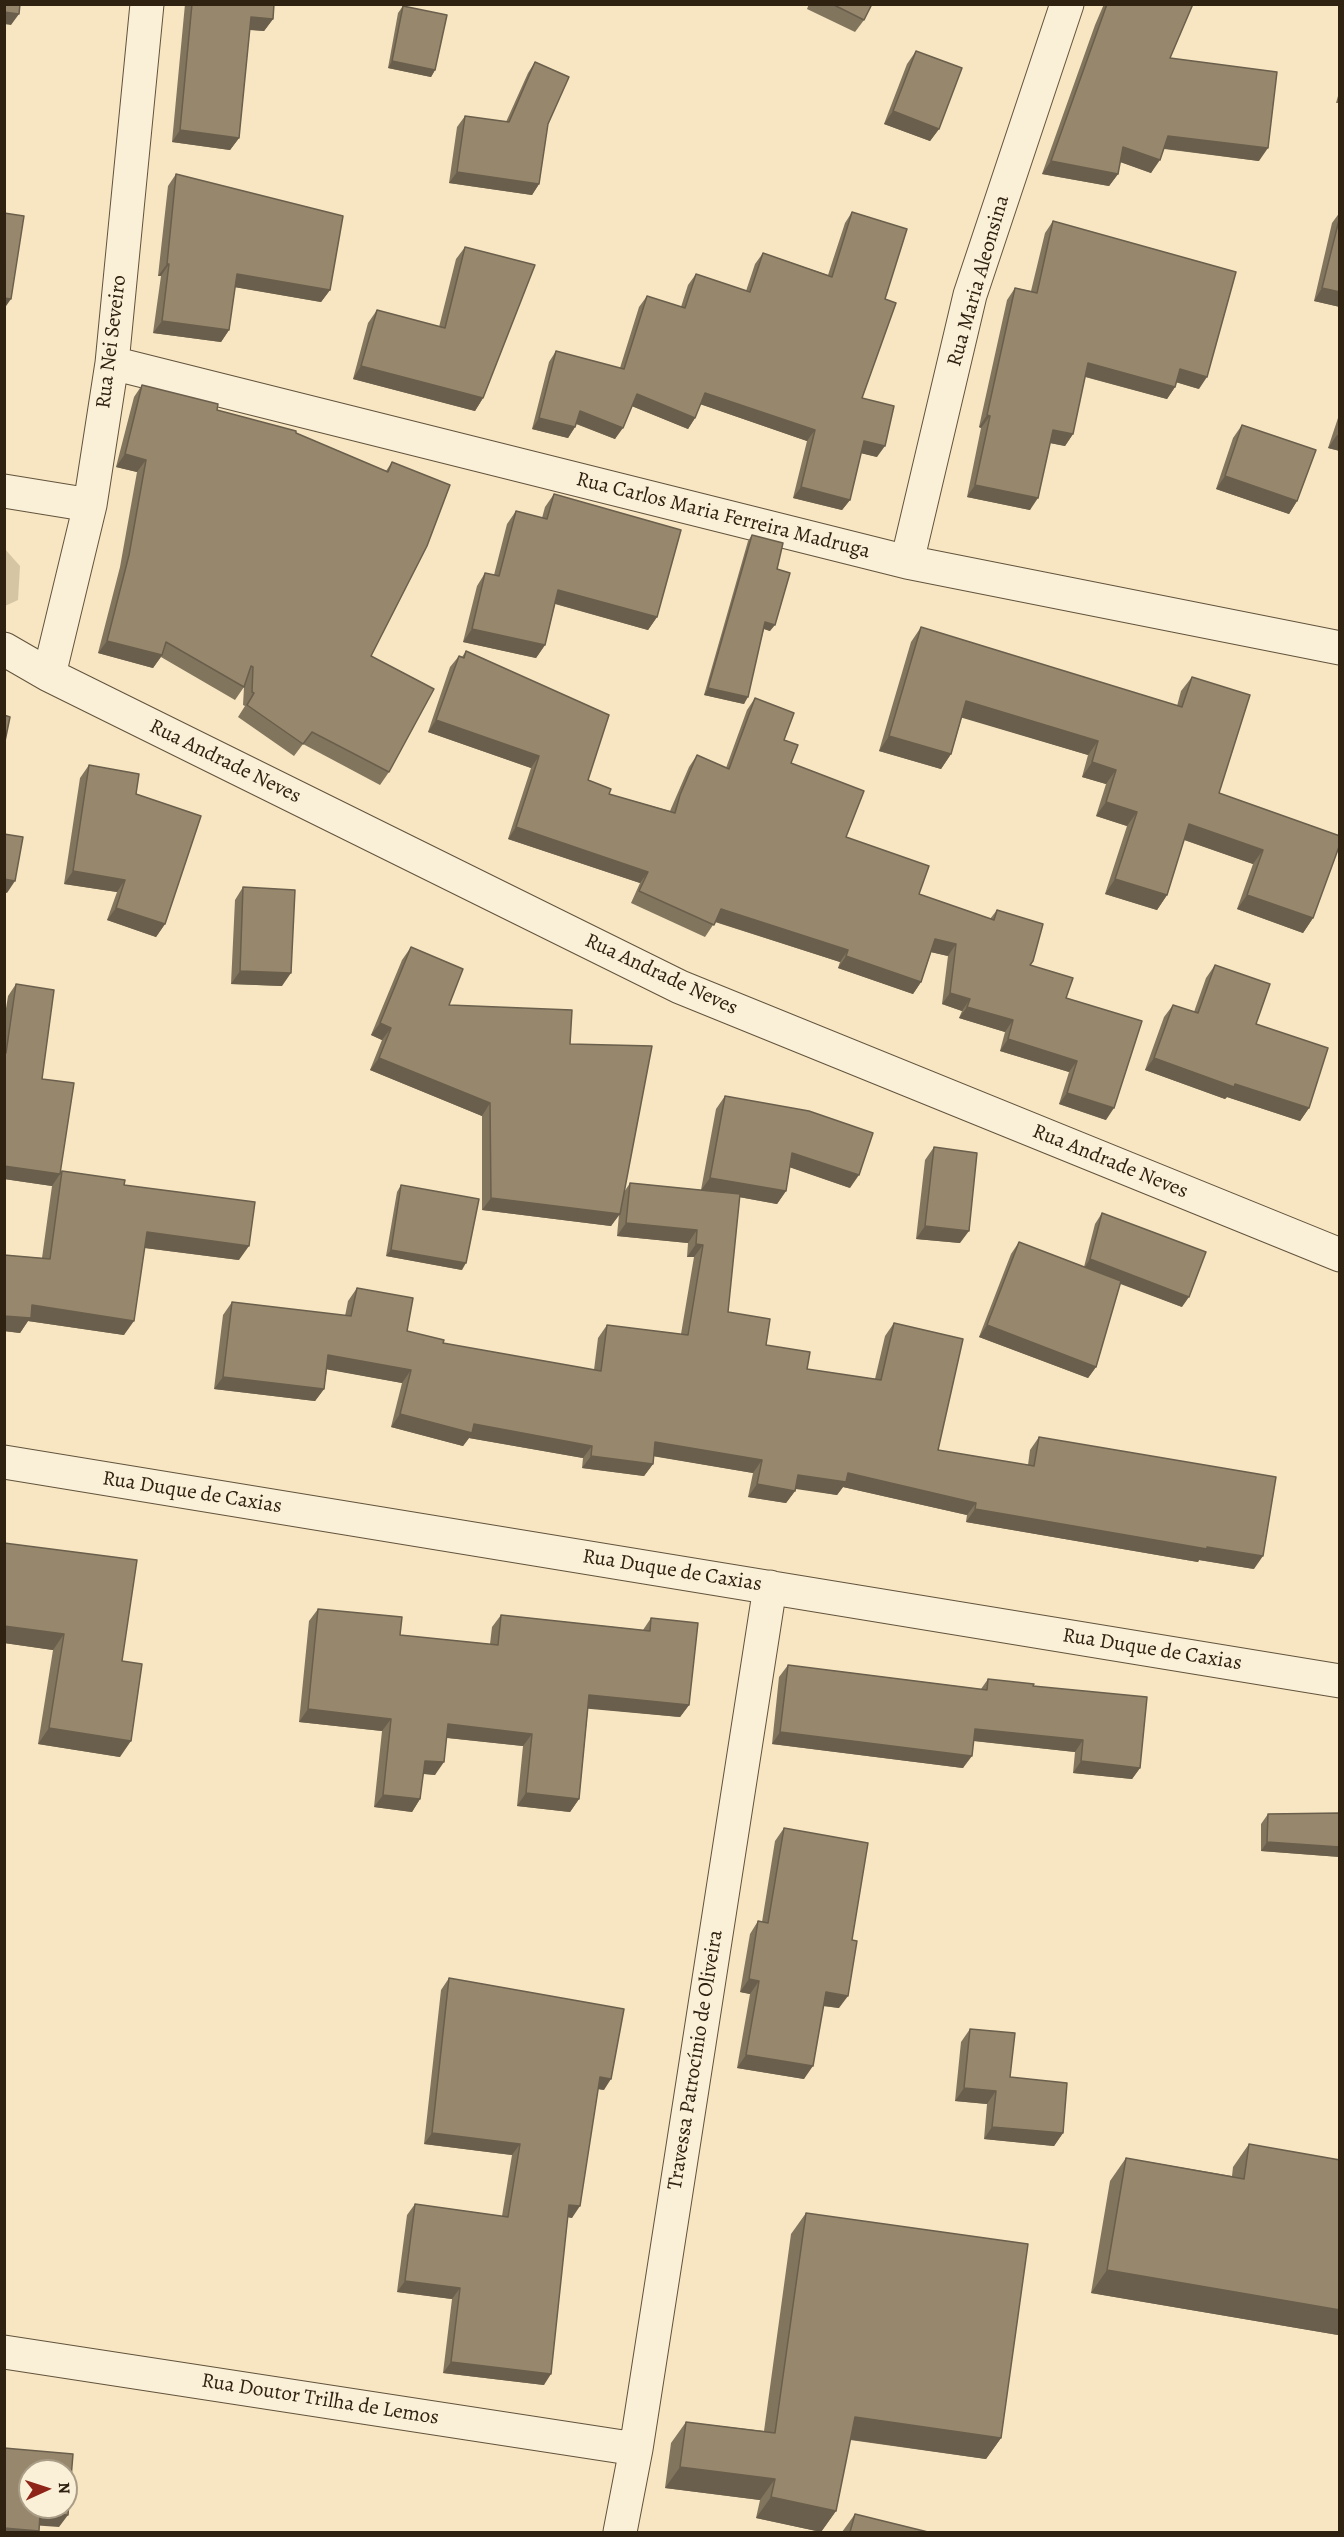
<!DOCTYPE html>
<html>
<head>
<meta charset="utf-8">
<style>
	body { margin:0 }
	#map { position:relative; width:1344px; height:2537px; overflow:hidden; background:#f7e6c1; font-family:Alegreya,serif }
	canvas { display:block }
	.frame { position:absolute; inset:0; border:6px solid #302211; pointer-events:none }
	.north { position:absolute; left:18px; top:2459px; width:60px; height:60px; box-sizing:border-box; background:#faefd7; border:2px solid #a99d88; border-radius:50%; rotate:87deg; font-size:16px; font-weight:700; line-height:24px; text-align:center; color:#302211 }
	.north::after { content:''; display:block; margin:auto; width:21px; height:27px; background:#8f2418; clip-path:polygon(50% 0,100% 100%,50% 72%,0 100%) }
</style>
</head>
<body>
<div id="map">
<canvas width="1344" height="2537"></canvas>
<div class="frame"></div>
<div class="north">N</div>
</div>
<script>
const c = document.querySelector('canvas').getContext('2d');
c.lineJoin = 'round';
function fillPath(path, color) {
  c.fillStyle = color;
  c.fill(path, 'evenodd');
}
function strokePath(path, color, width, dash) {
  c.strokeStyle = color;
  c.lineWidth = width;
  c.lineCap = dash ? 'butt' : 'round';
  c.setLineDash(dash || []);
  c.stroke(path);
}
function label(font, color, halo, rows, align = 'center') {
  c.font = font + ' Alegreya,serif';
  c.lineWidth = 5;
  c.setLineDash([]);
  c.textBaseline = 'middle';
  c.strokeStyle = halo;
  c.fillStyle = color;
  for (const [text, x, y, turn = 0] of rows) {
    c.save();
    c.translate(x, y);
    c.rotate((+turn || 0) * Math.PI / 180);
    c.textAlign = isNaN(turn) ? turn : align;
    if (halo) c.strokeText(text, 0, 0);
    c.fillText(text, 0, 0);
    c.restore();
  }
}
const green = new Path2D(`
	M4 548 20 566 18 600 5 606Z`);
const minor = new Path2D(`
	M112 363 907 562 1340 648
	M4 491 90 505
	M907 562 970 295 1067 4
	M4 649 49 675 680 987 1340 1255
	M49 675 90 505 112 363 147 4
	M4 1462 1340 1681
	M4 2352 636 2449
	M620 2532 636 2449 770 1587`);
const wall = new Path2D(`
	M185 4H274L273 19 264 31 249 30 239 138 230 150 172 142Z
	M809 4H872L864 20 855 32 807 9Z
	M1104 4H1193L1170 58 1259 161 1164 149 1151 173 1120 162 1118 174 1109 186 1042 174 1095 25Z
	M403 6 435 70 431 77 388 68 398 13Z
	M916 51 939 129 930 141 884 124 907 64Z
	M535 62 539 184 532 195 449 183 457 127 465 116 506 122 528 73Z
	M1340 89V103H1336Z
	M176 174 330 290 321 302 235 287 229 330 221 342 153 333 161 276H158L168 186Z
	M852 212 885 299 862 398 877 457 861 453 850 500 842 510 793 498 807 441 700 404 695 418 688 429 632 406 615 439 576 424 575 427 568 438 532 429 549 362 556 351 620 368 639 307 647 296 681 307 688 285 696 274 746 291 755 264 763 253 828 275 845 223Z
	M1340 212V307L1314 301 1332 223Z
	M1053 221 1199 389 1176 382 1175 387 1167 399 1085 377 1073 434 1065 446 1050 443 1030 510 967 497 981 428 979 427 1007 300 1015 288 1031 291 1045 233Z
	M465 247 483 398 475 411 353 379 368 323 377 310 439 327 456 259Z
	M142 385 217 410 296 433 386 471 392 462 371 656 389 772 380 785 303 744 294 756 238 717 245 706 243 705 244 687 235 700 161 657 153 668 98 653 120 567 137 472 116 467 134 397Z
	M1340 412V451L1328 448Z
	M1242 425 1297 501 1289 514 1216 489 1233 438Z
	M554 494 657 617 648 630 555 604 545 645 536 658 463 642 477 586 485 573 494 575 507 524 516 511 542 518 545 507Z
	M752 535 777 569 770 631 764 629 744 704 704 695 748 541Z
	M921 627 1177 706 1181 691 1192 677 1219 793 1313 918 1303 933 1237 909 1253 864 1184 840 1167 895 1157 910 1105 894 1127 826 1096 816 1106 784 1082 777 1088 755 962 717 951 754 941 769 879 751 911 642Z
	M466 651 588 780 609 794 670 811 689 767 697 755 726 768 747 710 755 698 784 740 791 763 846 837 919 894 990 919 997 910 1031 965 1066 998 1106 1120 1059 1104 1069 1072 1000 1051 1005 1032 959 1018 962 1011 942 1004 948 956 931 952 921 982 913 994 838 968 840 962 715 922 705 937 631 903 640 883 508 839 531 768 428 732 450 667 459 656 462 657Z
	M89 765 136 794 165 924 156 937 107 920 117 892 64 884 80 778Z
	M243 887 282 986 231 984 235 900Z
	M411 947 449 1005 570 1044 624 1192 630 1183 701 1190 716 1109 725 1096 850 1188 790 1167 786 1191 777 1204 739 1197 728 1312 766 1345 807 1369 875 1379 885 1336 894 1323 938 1450 1028 1465 1030 1450 1039 1437 1254 1569 1199 1560 1198 1562 966 1522 967 1515 843 1487 837 1495 796 1488 795 1491 786 1503 748 1497 753 1473 654 1456 653 1464 644 1476 582 1468 583 1458 469 1438 463 1446 391 1427 402 1383 327 1369 324 1389 315 1401 214 1389 223 1315 232 1302 345 1316 348 1301 357 1288 407 1331 443 1343 594 1370 598 1338 607 1325 681 1334 694 1257H687L688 1243 617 1236 619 1214 611 1226 482 1210V1116L370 1070 382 1040 371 1035 402 960Z
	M1215 965 1256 1024 1309 1108 1300 1121 1227 1097 1225 1099 1145 1070 1164 1017 1173 1005 1194 1012 1206 978Z
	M16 984 42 1079 60 1174 62 1171 124 1185 239 1260 145 1248 124 1335 28 1321 20 1333 4 1331V1255L42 1258 52 1186 4 1179V1021L8 996Z
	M934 1147 960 1243 916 1239 925 1160Z
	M401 1185 462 1270 386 1256 397 1192Z
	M1102 1213 1182 1307 1120 1283 1096 1367 1088 1378 979 1337 1011 1254 1019 1242 1084 1267 1095 1224Z
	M4 1543 122 1661 120 1757 38 1744 53 1650 4 1643Z
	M318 1609 400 1635 490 1644 492 1627 501 1615 643 1630 651 1618 689 1705 680 1717 588 1708 579 1799 570 1812 517 1806 523 1746 447 1738 435 1775 423 1774 420 1799 412 1812 374 1807 382 1731 299 1722 309 1621Z
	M788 1665 981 1689 988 1679 1033 1686 1140 1768 1132 1779 1073 1773 1075 1752 973 1741 963 1768 772 1744 779 1677Z
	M1340 1813V1857L1261 1851V1824L1268 1814Z
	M784 1828 839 2008 823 2006 804 2079 737 2068 750 1994 740 1992 750 1934 758 1921 762 1922 775 1841Z
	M449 1978 604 2090 598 2089 572 2218 568 2217 544 2385 443 2373 452 2299 397 2292 407 2215 415 2204 502 2216 512 2155 424 2144 441 1990Z
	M970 2029 1010 2077 1063 2133 1054 2146 984 2139 987 2104 955 2101 961 2042Z
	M1249 2144 1340 2160V2333L1338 2335 1091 2293 1110 2181 1126 2158 1232 2176 1233 2167Z
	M806 2213 1001 2438 986 2459 850 2440 836 2511 821 2532 756 2518 760 2500 665 2488 671 2443 686 2422 764 2431 791 2234Z
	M855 2514 928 2532H842Z`);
const shadedWall = new Path2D(`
	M5 11 19 14 11 25 4 24Z
	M251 17 273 19 264 31 242 29Z
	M392 61 435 70 431 77 388 68Z
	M893 111 939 129 930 141 884 124Z
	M180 130 239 138 230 150 172 142Z
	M1168 136 1268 148 1259 161 1160 148Z
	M1123 147 1160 160 1151 173 1115 160Z
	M1051 161 1118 174 1109 186 1042 174Z
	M457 172 539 184 532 195 449 183Z
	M167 264H169L161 276H158Z
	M237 274 330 290 321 302 228 286Z
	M1322 288 1340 292V307L1314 301Z
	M4 298 11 299 4 309Z
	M162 321 229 330 221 342 153 333Z
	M1088 363 1175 387 1167 399 1079 375Z
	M361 366 483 398 475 411 353 379Z
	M1180 369 1207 377 1199 389 1172 381Z
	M705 393 815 430 807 441 697 403Z
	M637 394 695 418 688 429 629 405Z
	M580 411 623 428 615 439 572 422Z
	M987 415 990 416 981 428 979 427Z
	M539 418 575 427 568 438 532 429Z
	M1053 430 1073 434 1065 446 1045 442Z
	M1337 435 1340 436V451L1328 448Z
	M864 441 885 446 877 457 856 452Z
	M125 454 146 460 137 472 116 467Z
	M1225 476 1297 501 1289 514 1216 489Z
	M975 485 1038 498 1030 510 967 497Z
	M801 487 850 500 842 510 793 498Z
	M558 590 657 617 648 630 549 602Z
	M765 622 775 625 770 631 761 628Z
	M472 629 545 645 536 658 463 642Z
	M107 641 162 655 153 668 98 653Z
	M708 688 748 697 744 704 704 695Z
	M966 701 1098 741 1088 755 956 716Z
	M436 720 539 756 531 768 428 732Z
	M889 736 951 754 941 769 879 751Z
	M1092 762 1116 770 1106 784 1082 777Z
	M1106 802 1137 812 1127 826 1096 816Z
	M1189 824 1263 850 1253 864 1179 838Z
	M516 827 648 872 640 883 508 839Z
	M73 871 125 880 117 892 64 884Z
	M4 879 15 881 7 893 4 892Z
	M1115 879 1167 895 1157 910 1105 894Z
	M1247 895 1313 918 1303 933 1237 909Z
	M116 908 165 924 156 937 107 920Z
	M721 909 848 950 840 962 713 921Z
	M935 939 956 944 948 956 926 951Z
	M846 956 921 982 913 994 838 968Z
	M240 971 291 973 282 986 231 984Z
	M950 993 970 999 962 1011 942 1004Z
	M967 1007 1013 1020 1005 1032 959 1018Z
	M380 1023 391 1028 382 1040 371 1035Z
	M1008 1039 1077 1061 1069 1072 1000 1051Z
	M379 1058 490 1103 482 1116 370 1070Z
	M1154 1058 1309 1108 1300 1121 1227 1097 1225 1099 1145 1070Z
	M1067 1093 1114 1108 1106 1120 1059 1104Z
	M792 1153 859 1175 850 1188 783 1165Z
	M4 1166 60 1174 52 1186 4 1179Z
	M710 1178 786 1191 777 1204 701 1190Z
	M491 1198 620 1214 611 1226 482 1210Z
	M626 1223 697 1230 688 1243 617 1236Z
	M925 1226 969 1231 960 1243 916 1239Z
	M147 1232 249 1246 239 1260 137 1247Z
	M696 1244 703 1245 694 1257H687Z
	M391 1250 466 1263 462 1270 386 1256Z
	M1090 1259 1189 1297 1182 1307 1083 1270Z
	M32 1305 134 1321 124 1335 28 1321 20 1333 4 1331V1316Z
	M987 1325 1096 1367 1088 1378 979 1337Z
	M328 1355 411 1370 402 1383 319 1368Z
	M223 1377 324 1389 315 1401 214 1389Z
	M400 1414 474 1424 592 1446 583 1458 469 1438 463 1446 391 1427Z
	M655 1442 762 1460 753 1473 646 1455Z
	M591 1456 653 1464 644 1476 582 1468Z
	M848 1473 976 1503 967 1515 843 1487 837 1495 789 1488 798 1475Z
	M757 1484 795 1491 786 1503 748 1497Z
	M975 1509 1207 1547 1263 1556 1254 1569 1199 1560 1198 1562 966 1522Z
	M4 1626 64 1634 53 1650 4 1643Z
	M589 1695 689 1705 680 1717 580 1708Z
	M308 1709 391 1719 382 1731 299 1722Z
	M448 1724 532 1734 523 1746 439 1737Z
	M49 1728 131 1741 120 1757 38 1744Z
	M975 1729 1083 1740 1075 1752 966 1740Z
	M780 1732 972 1756 963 1768 772 1744Z
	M425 1761 444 1762 435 1775 416 1773Z
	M1081 1761 1140 1768 1132 1779 1073 1773Z
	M526 1793 579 1799 570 1812 517 1806Z
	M383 1795 420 1799 412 1812 374 1807Z
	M1267 1842 1340 1847V1857L1261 1851Z
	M749 1979 759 1981 750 1994 740 1992Z
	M826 1992 848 1996 839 2008 817 2005Z
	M746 2055 813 2066 804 2079 737 2068Z
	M600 2077 611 2079 604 2090 592 2088Z
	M964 2088 996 2091 987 2104 955 2101Z
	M992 2127 1063 2133 1054 2146 984 2139Z
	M432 2133 520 2144 512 2155 424 2144Z
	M569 2205 580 2206 572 2218 561 2216Z
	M1107 2270 1340 2310V2333L1338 2335 1091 2293Z
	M405 2281 460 2288 452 2299 397 2292Z
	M451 2362 551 2374 544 2385 443 2373Z
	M855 2417 1001 2438 986 2459 840 2438Z
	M680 2467 775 2479 760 2500 665 2488Z
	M771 2497 836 2511 821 2532 756 2518Z
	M40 2513 68 2515 59 2527 31 2525Z
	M4 2528 39 2531 38 2532H4Z`);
const building = new Path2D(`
	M4 4H20L19 14 4 12Z
	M192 4H274L273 19 251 17 239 138 180 130Z
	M832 4H872L864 20Z
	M1107 4H1193L1170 58 1277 72 1268 148 1168 136 1160 160 1123 147 1118 174 1051 161Z
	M403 6 447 15 435 70 392 61Z
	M916 51 962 68 939 129 893 111Z
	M535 62 569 77 548 124 539 184 457 172 465 116 509 122Z
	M176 174 343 216 330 290 237 274 229 330 162 321 169 264H167Z
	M852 212 907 229 885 299 896 303 862 398 894 406 885 446 864 441 850 500 801 487 815 430 705 393 695 418 637 394 623 428 580 411 575 427 539 418 556 351 624 369 647 296 685 308 696 274 750 292 763 253 832 277Z
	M4 213 24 216 11 299 4 298Z
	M1340 216V292L1322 288Z
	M1053 221 1236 272 1207 377 1180 369 1175 387 1088 363 1073 434 1053 430 1038 498 975 485 990 416 987 415 1015 288 1037 293Z
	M465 247 535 265 483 398 361 366 377 310 445 328Z
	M142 385 218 404 217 410 296 431V433L388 472 392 462 450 485 427 546 371 656 434 689 389 772 312 732 303 744 247 705 254 693 252 692 253 667 251 666 244 687 166 642 162 655 107 641 129 555 146 460 125 454Z
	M1242 425 1316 450 1297 501 1225 476Z
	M554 494 681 530 657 617 558 590 545 645 472 629 485 573 499 576 516 511 547 519Z
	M752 535 783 543 777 569 790 573 775 625 765 622 748 697 708 688Z
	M921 627 1182 707 1192 677 1250 695 1219 793 1340 836V844L1313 918 1247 895 1263 850 1189 824 1167 895 1115 879 1137 812 1106 802 1116 770 1092 762 1098 741 966 701 951 754 889 736Z
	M466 651 609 715 588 780 611 789 609 794 675 813 680 795 697 755 729 769 755 698 794 713 784 740 798 745 791 763 864 791 846 837 929 866 919 894 994 920 997 910 1043 924 1033 961 1030 965 1073 978 1066 998 1142 1021 1114 1108 1067 1093 1077 1061 1008 1039 1013 1020 967 1007 970 999 950 993 956 944 935 939 921 982 846 956 848 950 721 909 714 925 639 891 648 872 516 827 539 756 436 720 459 656 464 658Z
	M4 715 10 717 4 746Z
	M89 765 139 774 136 794 201 816 165 924 116 908 125 880 73 871Z
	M4 834 23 837 15 881 4 879Z
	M243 887 295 890 291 973 240 971Z
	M411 947 463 969 449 1005 572 1010 570 1044 652 1046 620 1214 491 1198 490 1103 379 1058 391 1028 380 1023Z
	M1215 965 1270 984 1256 1024 1328 1048 1309 1108 1235 1084 1234 1087 1154 1058 1173 1005 1198 1013Z
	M16 984 54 990 42 1079 74 1083 60 1174 4 1166V1052L6 1053Z
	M725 1096 809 1111 873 1133 859 1175 792 1153 786 1191 710 1178Z
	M934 1147 977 1153 969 1231 925 1226Z
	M62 1171 125 1180 124 1185 255 1202 249 1246 147 1232 134 1321 32 1305 31 1318 4 1316V1255L50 1259Z
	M630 1183 740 1194 728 1312 770 1319 766 1345 810 1352 807 1369 881 1380 894 1323 963 1339 938 1450 1034 1466 1039 1437 1276 1477 1263 1556 1207 1547V1549L975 1509 976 1503 848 1473 846 1482 798 1475 795 1491 757 1484 762 1460 655 1442 653 1464 591 1456 592 1446 474 1424 472 1433 400 1414 411 1370 328 1355 324 1389 223 1377 232 1302 351 1316 357 1288 413 1298 407 1331 444 1340 443 1343 601 1371 607 1325 688 1335 703 1245 696 1244 697 1230 626 1223Z
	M401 1185 479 1199 466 1263 391 1250Z
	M1102 1213 1206 1252 1189 1297 1090 1259Z
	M1019 1242 1121 1281 1096 1367 987 1325Z
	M4 1543 137 1560 122 1661 142 1664 131 1741 49 1728 64 1634 4 1626Z
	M318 1609 402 1617 400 1635 498 1645 501 1615 650 1631 651 1618 698 1623 689 1705 589 1695 579 1799 526 1793 532 1734 448 1724 444 1762 425 1761 420 1799 383 1795 391 1719 308 1709Z
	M788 1665 987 1690 988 1679 1034 1684 1033 1686 1147 1697 1140 1768 1081 1761 1083 1740 975 1729 972 1756 780 1732Z
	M1340 1813V1847L1267 1842 1268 1814Z
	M784 1828 868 1843 852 1940 857 1941 848 1996 826 1992 813 2066 746 2055 759 1981 749 1979 758 1921 768 1923Z
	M449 1978 624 2009 611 2079 600 2077 580 2206 569 2205 551 2374 451 2362 460 2288 405 2281 415 2204 508 2217 520 2144 432 2133Z
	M970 2029 1015 2033 1010 2077 1067 2083 1063 2133 992 2127 996 2091 964 2088Z
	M1249 2144 1340 2160V2310L1107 2270 1126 2158 1244 2179Z
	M806 2213 1028 2244 1001 2438 855 2417 836 2511 771 2497 775 2479 680 2467 686 2422 775 2433Z
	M4 2448 73 2454 68 2515 40 2513 39 2531 4 2528ZM30 2471H66V2507H30Z
	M855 2514 928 2532H850Z`);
const streetNames = [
	["Rua Maria Aleonsina",979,281,-74],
	["Rua Nei Seveiro",112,342,-83],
	["Rua Carlos Maria Ferreira Madruga",723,516,14],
	["Rua Andrade Neves",225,762,26],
	["Rua Andrade Neves",661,975,25],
	["Rua Andrade Neves",1110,1162,22],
	["Rua Duque de Caxias",192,1493,9],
	["Rua Duque de Caxias",672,1571,9],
	["Rua Duque de Caxias",1152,1650,9],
	["Travessa Patrocínio de Oliveira",696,2060,-81],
	["Rua Doutor Trilha de Lemos",320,2400,9]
];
fillPath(green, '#d5c5a3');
strokePath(minor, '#62533d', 35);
strokePath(minor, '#faefd7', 33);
fillPath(wall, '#82755e');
fillPath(shadedWall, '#6a5f4c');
fillPath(building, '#97886d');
strokePath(building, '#6a5f4c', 1.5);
label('21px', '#302211', '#faefd7', streetNames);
</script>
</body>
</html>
